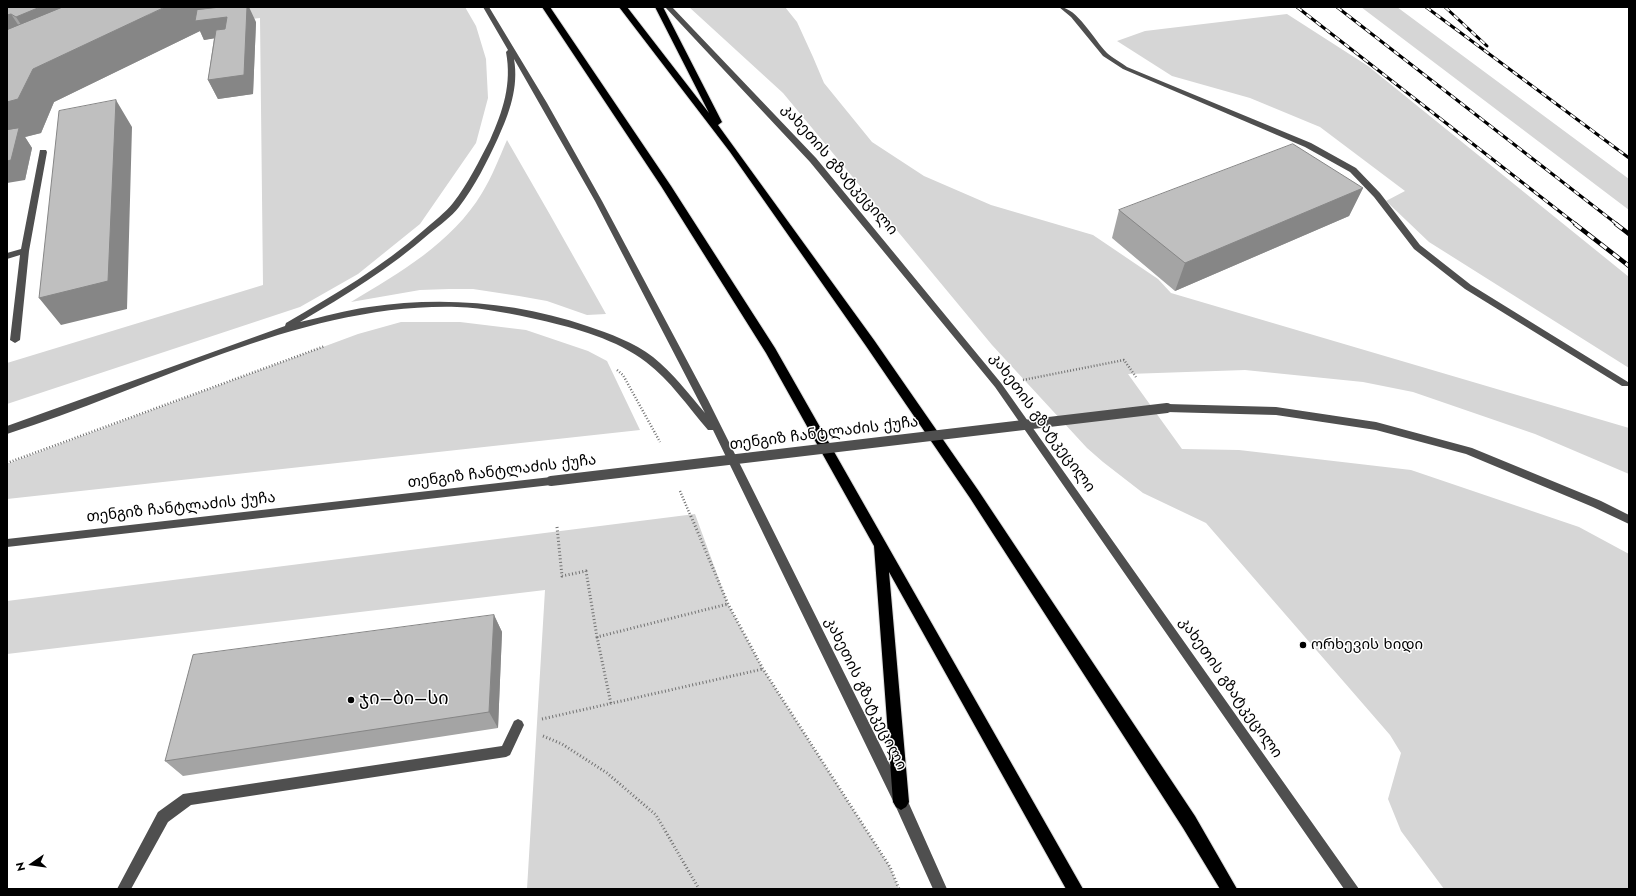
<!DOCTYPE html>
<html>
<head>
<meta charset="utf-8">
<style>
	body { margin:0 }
	#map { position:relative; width:1636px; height:896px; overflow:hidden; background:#fff; font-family:Jost,sans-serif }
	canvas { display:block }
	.frame { position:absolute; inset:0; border:8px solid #000; pointer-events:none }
	.north { position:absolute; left:12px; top:844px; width:40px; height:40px; -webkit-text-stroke:3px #fff; paint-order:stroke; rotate:257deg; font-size:11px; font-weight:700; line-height:16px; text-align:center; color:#000 }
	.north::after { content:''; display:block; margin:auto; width:14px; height:18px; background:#000; clip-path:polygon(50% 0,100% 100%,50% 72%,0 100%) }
</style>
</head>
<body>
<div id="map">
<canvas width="1636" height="896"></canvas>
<div class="frame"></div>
<div class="north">N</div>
</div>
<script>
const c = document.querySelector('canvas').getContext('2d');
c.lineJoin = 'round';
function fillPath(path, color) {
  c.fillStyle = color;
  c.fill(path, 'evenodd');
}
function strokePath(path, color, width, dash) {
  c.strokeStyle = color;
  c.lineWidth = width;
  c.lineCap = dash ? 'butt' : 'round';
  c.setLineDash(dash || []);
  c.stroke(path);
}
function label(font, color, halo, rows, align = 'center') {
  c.font = font + ' Jost,"Noto Sans Georgian",sans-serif';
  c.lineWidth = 3;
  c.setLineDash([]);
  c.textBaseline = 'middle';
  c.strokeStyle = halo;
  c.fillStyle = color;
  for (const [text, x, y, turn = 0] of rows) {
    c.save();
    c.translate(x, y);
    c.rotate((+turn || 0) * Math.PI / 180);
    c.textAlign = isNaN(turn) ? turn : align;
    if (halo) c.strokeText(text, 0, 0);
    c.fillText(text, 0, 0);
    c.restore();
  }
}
const green = new Path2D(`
	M220 7H465L476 26 486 59 488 98 476 143 420 224 358 274 300 307 7 404V363L263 285 260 18 215 23Z
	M689 7H785L797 22 813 57 824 83 872 142 924 176 991 205 1093 235 1158 279 1171 293 1629 428V474L1535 434 1413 392 1363 382 1245 370 1128 374 1182 449 1239 450 1411 470 1579 527 1629 554V889H1444L1401 831 1388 799 1401 753 1390 735 1206 523 1143 493 1103 462 1087 448 992 345 783 93Z
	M1361 7H1397L1629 179V210Z
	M1287 14 1368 66 1629 277V368L1429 242 1386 201 1405 191 1320 127 1250 98 1172 76 1117 41 1145 31Z
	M507 140 549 213 606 314 587 315 547 301 519 296 473 289H449L420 290 351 302C399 273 452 243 482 193 492 177 499 158 507 140Z
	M401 322H460L526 330 588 351 607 361 640 430 7 499V464L358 334Z
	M695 514 728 604 763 669 890 867 899 889H527L545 590 7 654V601Z`);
const pathFar1 = new Path2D(`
	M617 370 623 375 660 442
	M1023 380 1124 360 1136 377
	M7 463 325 346
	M680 491 691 517`);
const path = new Path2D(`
	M691 516 728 604 763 669 890 867 899 889
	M557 527 562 576 586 571 597 637 728 604
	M597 637 611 704
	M542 719 763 669
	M543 736 562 744 607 773 656 815 699 889`);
const minor = new Path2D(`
	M483 7H489L547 103 602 201 708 400 906 797 947 889H933L896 807 713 430H708C688 407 670 380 646 362 618 340 575 328 540 320 513 314 485 308 457 307 300 303 154 388 7 434V426L285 326 286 323C334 295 382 267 424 230 434 221 445 213 453 203 468 184 479 161 490 140 503 111 512 84 506 52L508 50ZM514 59 595 201 705 413C688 393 673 373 653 357 634 342 610 334 587 326 518 302 441 296 369 307 346 310 323 317 300 322 346 295 390 268 430 233 440 225 451 217 459 207 475 186 487 162 498 138 509 114 519 87 514 59Z
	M665 7H672L816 158 1001 383 1359 889H1344L995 387 810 162Z
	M1059 7C1077 7 1094 40 1107 53 1112 58 1121 62 1127 67L1311 143 1356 168 1380 193 1420 245 1471 285 1628 382V386H1622L1465 289 1414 249 1374 197 1350 172 1305 147 1123 69 1103 56 1071 17Z
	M40 150H46L47 152 29 251 20 340 15 343 10 340 20 255 7 259V253L21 249Z
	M1167 404 1276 407 1376 422 1472 448 1601 501 1629 515V524L1593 507 1466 454 1376 430 1276 415 1167 412 1162 408Z
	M551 477 555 478 556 481 555 484 551 485 7 547V539Z
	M518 719 522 721 524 725 510 755 506 757 191 805 168 822 131 889H117L158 812 183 794 502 746 514 721Z`);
const highway = new Path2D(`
	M542 7H550L671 186 775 348 1083 889H1066L889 572 909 802 906 807 901 810 896 807 893 802 874 546 766 353 661 186Z
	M619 7H627L709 113 655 7H663L722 122 718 125 874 340 978 490 1195 816 1237 889H1220L1183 828 970 498 866 346 730 152Z`);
const railFar1 = new Path2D(`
	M1297 7 1577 225
	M1337 7 1618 225
	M1426 7 1629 158
	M1445 7 1487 46`);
const rail = new Path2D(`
	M1575 224 1629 266
	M1616 224 1629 234`);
const minorBridge = new Path2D(`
	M551 481 1167 408`);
const wall = new Path2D(`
	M7 7 256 22 253 94 218 99 208 80 214 38 204 40 200 31 54 102 41 133 25 137 32 148 25 180Z
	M1363 188 1349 216 1175 291 1112 238 1119 210Z
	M494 615 502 632 498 728 183 776 165 761Z`);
const shadedWall = new Path2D(`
	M40 7H135L37 49 16 17Z
	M165 7H220L227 17 236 35 204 40 200 31 54 102 41 133 25 137 32 148 25 180 7 183V102L33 69Z
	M247 7H249L256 22 253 94 218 99 208 80Z
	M11 14 32 46 7 57V15Z
	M116 100 132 127 127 309 61 325 39 298Z
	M1363 188 1349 216 1175 291 1185 263Z
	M494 615 502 632 498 728 489 712Z`);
const building = new Path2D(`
	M7 7H40L16 17 11 14 7 15Z
	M63 7H165L33 69 18 99 7 102V30Z
	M221 7H247L244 75 208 80 216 30 225 29 227 17 195 21 197 10Z
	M116 100 108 281 39 298 59 111Z
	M19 128 11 160 7 161V130Z
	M1293 144 1363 188 1185 263 1119 210Z
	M494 615 489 712 165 761 193 655Z`);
const markers = [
	[1303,645,4,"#000"],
	[351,700,4,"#000"]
];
const streetNames = [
	["კახეთის გზატკეცილი",839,170,49],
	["კახეთის გზატკეცილი",1042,423,54],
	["თენგიზ ჩანტლაძის ქუჩა",824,434,-7],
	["თენგიზ ჩანტლაძის ქუჩა",502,472,-7],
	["თენგიზ ჩანტლაძის ქუჩა",181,508,-6],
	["კახეთის გზატკეცილი",1230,688,55],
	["კახეთის გზატკეცილი",865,694,64]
];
const poiNames = [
	["ორხევის ხიდი",1311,645]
];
const nearPoinames = [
	["ჯი–ბი–სი",359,700]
];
fillPath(green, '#d6d6d6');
strokePath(highway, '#dbdbdb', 2);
strokePath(pathFar1, '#717171', 2.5, [1, 2]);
strokePath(path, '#717171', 3, [1, 2.5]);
fillPath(minor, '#4f4f4f');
fillPath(highway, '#000');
strokePath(railFar1, '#000', 3);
strokePath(rail, '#000', 4.5);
strokePath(railFar1, '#fff', 2, [6]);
strokePath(rail, '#fff', 3, [8]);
strokePath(minorBridge, '#4f4f4f', 10);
fillPath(wall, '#a4a4a4');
fillPath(shadedWall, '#868686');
fillPath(building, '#bfbfbf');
strokePath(building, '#868686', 1);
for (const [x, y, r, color] of markers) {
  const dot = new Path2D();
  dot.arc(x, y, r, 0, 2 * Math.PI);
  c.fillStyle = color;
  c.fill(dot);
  strokePath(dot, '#fff', 1.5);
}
label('15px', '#000', '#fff', streetNames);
label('15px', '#000', '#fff', poiNames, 'left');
label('18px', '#000', '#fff', nearPoinames, 'left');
</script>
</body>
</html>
